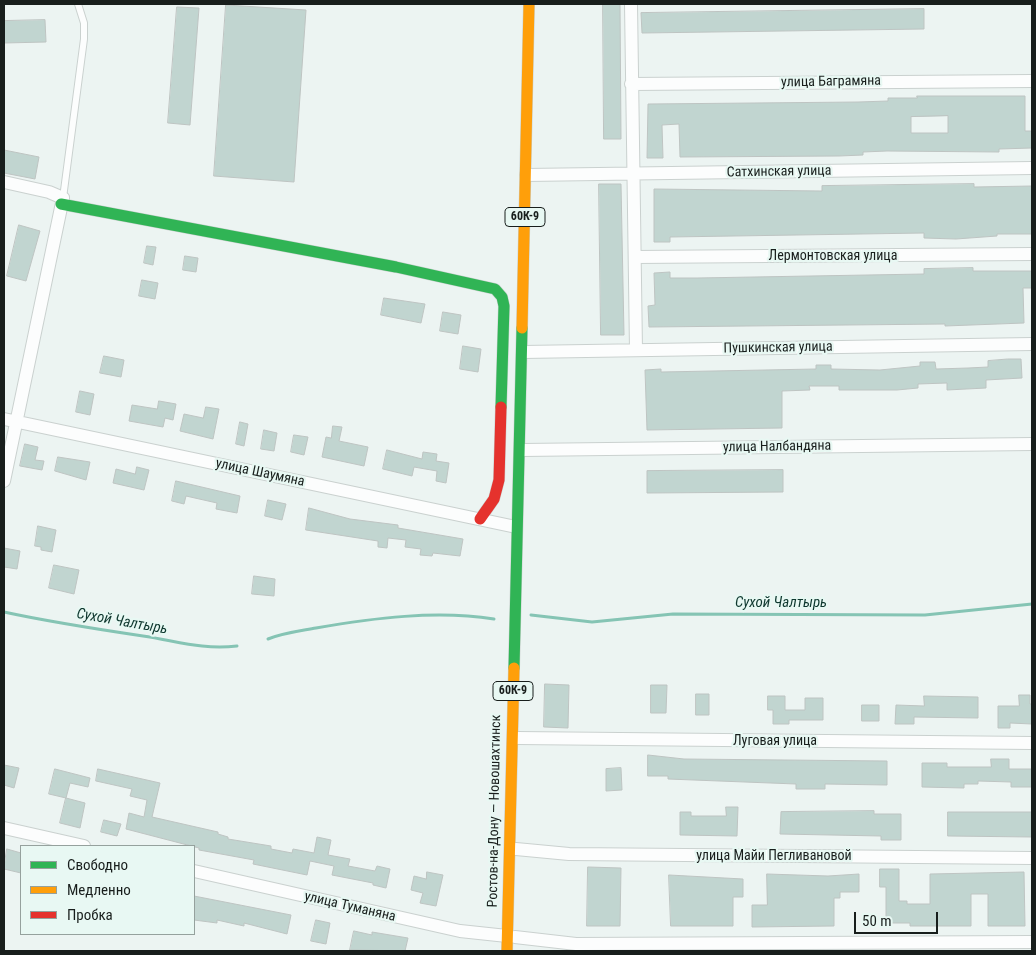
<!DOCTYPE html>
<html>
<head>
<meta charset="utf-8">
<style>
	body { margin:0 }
	#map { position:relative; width:1036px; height:955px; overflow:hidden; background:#ecf4f2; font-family:"Roboto Condensed",sans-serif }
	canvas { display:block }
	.frame { position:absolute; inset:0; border:5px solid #181e1c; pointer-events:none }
	.legend { position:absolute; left:20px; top:845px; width:175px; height:90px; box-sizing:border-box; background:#e8f8f3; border:1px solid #95a19d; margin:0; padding:6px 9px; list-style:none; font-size:15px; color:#181e1c }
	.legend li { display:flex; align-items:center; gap:10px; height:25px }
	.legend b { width:25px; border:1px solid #95a19d }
	.scale { position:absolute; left:854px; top:912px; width:84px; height:22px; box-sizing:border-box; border:2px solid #181e1c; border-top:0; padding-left:6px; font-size:15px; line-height:18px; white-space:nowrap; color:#181e1c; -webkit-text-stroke:4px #e8f8f3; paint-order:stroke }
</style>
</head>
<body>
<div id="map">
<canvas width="1036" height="955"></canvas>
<div class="frame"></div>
<ul class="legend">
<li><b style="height:6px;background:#30b455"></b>Свободно</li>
<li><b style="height:6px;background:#ff9f0a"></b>Медленно</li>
<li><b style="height:6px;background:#e5322d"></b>Пробка</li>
</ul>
<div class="scale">50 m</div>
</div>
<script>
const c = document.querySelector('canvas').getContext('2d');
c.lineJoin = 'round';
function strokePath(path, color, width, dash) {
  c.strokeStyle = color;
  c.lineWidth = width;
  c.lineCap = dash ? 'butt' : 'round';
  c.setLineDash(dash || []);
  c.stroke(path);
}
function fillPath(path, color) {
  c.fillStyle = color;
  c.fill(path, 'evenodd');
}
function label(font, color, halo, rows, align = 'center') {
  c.font = font + ' "Roboto Condensed",sans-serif';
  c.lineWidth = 4.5;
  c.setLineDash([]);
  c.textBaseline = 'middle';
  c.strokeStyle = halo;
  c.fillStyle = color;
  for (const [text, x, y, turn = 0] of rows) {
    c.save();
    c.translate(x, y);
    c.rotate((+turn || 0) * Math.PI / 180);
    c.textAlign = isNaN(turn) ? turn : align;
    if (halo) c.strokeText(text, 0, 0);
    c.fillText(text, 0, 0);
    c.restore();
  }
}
const stream = new Path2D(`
	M4 612C50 622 96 629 143 636 177 641 202 650 237 646
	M531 615 592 622 673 614 925 615 1032 604
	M268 639C283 633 300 631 316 628 373 618 436 610 494 619`);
const building = new Path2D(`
	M603 4H620L621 139H604Z
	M226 5 306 10 294 182 214 176Z
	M177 7 199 8 190 125 168 123Z
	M924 9V29L642 33 641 13Z
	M45 20 46 42 4 43V21Z
	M917 96H1025V131H1032V148L999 149V152L887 151 863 152V155L839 156 680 157 679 124 662 125 663 158H647L648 104 858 102 888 101V98H917ZM948 116V133H911V117Z
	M4 150 39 157 35 179 4 173Z
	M599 184H621L624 335H601Z
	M974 184V187L1032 186V234H997V236L956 239 924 238V233L670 237V242H654V189L822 191V186Z
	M19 225 40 231 26 281 7 276Z
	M147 246 156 247 153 265 144 263Z
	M185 256 198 258 196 272 183 270Z
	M973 268V271H1032V288H1023L1024 323 945 326V324L649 327 648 306 655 305 654 273 670 272V278H697L924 274V269Z
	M142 280 158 283 155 299 139 296Z
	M384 298 425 304 421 323 381 315Z
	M443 312 461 315 458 334 440 331Z
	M463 346 481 349 478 372 460 369Z
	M104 356 124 360 121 377 100 373Z
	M1008 359H1021L1022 378 986 380V388L947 390V383L918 384V388L897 390H839V386H809L810 390 782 391V428L647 430 645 370 661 369V372L816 369V365H831V369L880 370 920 366V362H935L936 369 968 368 988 367V361Z
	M80 391 94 394 90 415 76 412Z
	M159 401 176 404 173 420 165 418 163 427 129 421 132 405 157 409Z
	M206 407 219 409 213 439 180 431 184 414 203 418Z
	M240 422 248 424 244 446 236 444Z
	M333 426 342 427 339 441 368 447 364 466 322 457 326 437 331 438Z
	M264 430 277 433 274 451 261 449Z
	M294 435 308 437 304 455 291 452Z
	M25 444 38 447 35 460 44 461 42 470 20 466Z
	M387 450 422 459 423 452 437 454 436 461 449 463 446 483 436 481 437 471 414 467 412 476 383 469Z
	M58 457 90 462 86 480 55 471Z
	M137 467 149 470 144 490 113 483 116 469 135 474Z
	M783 470V492L647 493V471Z
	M176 481 240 496 237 513 216 509 217 503 186 496 184 504 172 501Z
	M268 500 286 504 282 520 265 516Z
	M309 508 350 519 398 525V528L463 539 460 556 433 553 432 556 420 555 421 549 405 547 406 540 388 538 387 548 378 547V541L306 530Z
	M38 526 56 530 52 552 41 550V547L35 546Z
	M4 548 20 551 17 569 4 567Z
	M54 565 79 570 74 594 49 588Z
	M254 576 275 579 274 596 252 594Z
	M545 684 569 685 568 728 544 727Z
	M651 685H667L666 713H651Z
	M696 694H709V715H696Z
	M1019 695H1030V704H1032V724L1010 723V728H998V706H1019Z
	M768 696H785V710H805V698H823V720H789V724H773V710H768Z
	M924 696 978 697V718L914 717V724H895L896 705 924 706Z
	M862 705H879V721H862Z
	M648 755 684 759 887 761V785L825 784V789H796V784L668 779V776H648Z
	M991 759H1009V769H1032V787H1011V782L978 781V784H964V788L922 787V763H947V767H991Z
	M4 765 19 768 14 788 4 785Z
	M621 768 622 790 606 791V769Z
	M55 769 90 778 88 787 70 783 66 798 49 794Z
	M98 769 160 783 152 817 218 832V834L228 837V839L271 846V849L292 853 293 849 314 853 317 837 331 840 328 855 350 859 348 866 375 871 377 866 390 869 386 888 373 885V883L332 875 334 866 310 861 307 875 253 864 254 860 199 850V848L126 829 129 813 144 817 147 800 130 796 132 789 96 781Z
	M66 798 85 803 80 828 60 823Z
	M726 807H738L737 836 680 835V812H691V816H726Z
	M874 811V814H901V840H881V836L780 834 781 812Z
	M948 812H1032V837L948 836Z
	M104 820 121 824 117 836 101 832Z
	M7 849 21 853V873L4 869Z
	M588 867 621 868 620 926H587Z
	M880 869H899V901H907V904H930V874L1024 872 1025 926H988V894H971V926H910V923H886V887H880Z
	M427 872 443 875 436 906 420 903 423 893 411 890 414 876 426 879Z
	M767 874 828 876 859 874V892H840V898H834V926L752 927V905H767Z
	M669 875 743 879V897H733V926H671Z
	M194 896 291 915 287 934 244 923V926L217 920V923L194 920Z
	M316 920 330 923 326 944 311 941Z
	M354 931 372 935V932L408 938 405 951 350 950Z`);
const lane = new Path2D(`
	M63 198 84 39V23L78 4`);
const street = new Path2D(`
	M631 4 636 350
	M631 84 1032 81
	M526 175 1032 168
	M4 182 49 192 63 198 4 481
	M635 257 1032 254
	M523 352 1032 344
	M4 419 516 527
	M522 450 1032 444
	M517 738 1032 743
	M4 828 84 846
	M516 849 569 854 1032 858
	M194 871 460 931 507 936
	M515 937 576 944 1032 942`);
const fast = new Path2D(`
	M61 204 396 267 495 289 502 297 504 306 501 407
	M514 668 522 328`);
const slow = new Path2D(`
	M522 328 529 4
	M507 951 514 668`);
const jam = new Path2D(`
	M480 519 494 499 499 480 501 407`);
const shields = [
	[525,217,40],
	[513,691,40]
];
const shieldNames = [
	["60К-9",525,217],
	["60К-9",513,691]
];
const streetNames = [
	["улица Баграмяна",831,82,-1],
	["Сатхинская улица",779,172,-1],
	["Лермонтовская улица",833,256],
	["Пушкинская улица",778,348,-1],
	["улица Налбандяна",777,447,-1],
	["улица Шаумяна",260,473,12],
	["Луговая улица",775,741],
	["Ростов-на-Дону — Новошахтинск",495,811,-89],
	["улица Майи Пегливановой",774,856],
	["улица Туманяна",350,907,13]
];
const waterNames = [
	["Сухой Чалтырь",781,603],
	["Сухой Чалтырь",122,622,10]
];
strokePath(stream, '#85c4b4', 3);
fillPath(building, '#c1d5d0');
strokePath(building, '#bec4c2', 1);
strokePath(lane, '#cad1cf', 8);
strokePath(street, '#cad1cf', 14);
strokePath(fast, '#cad1cf', 12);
strokePath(slow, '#cad1cf', 12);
strokePath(jam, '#cad1cf', 12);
strokePath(lane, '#fcfdfd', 6);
strokePath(street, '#fcfdfd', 12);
strokePath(fast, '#30b455', 11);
strokePath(slow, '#ff9f0a', 11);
strokePath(jam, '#e5322d', 11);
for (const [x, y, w] of shields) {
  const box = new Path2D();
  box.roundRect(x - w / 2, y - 9.5, w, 19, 4);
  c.fillStyle = '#e8f8f3';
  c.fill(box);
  strokePath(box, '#181e1c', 1);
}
label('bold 12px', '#181e1c', null, shieldNames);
label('14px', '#181e1c', '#e8f8f3', streetNames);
label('italic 15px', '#0e372e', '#e8f8f3', waterNames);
</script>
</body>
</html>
